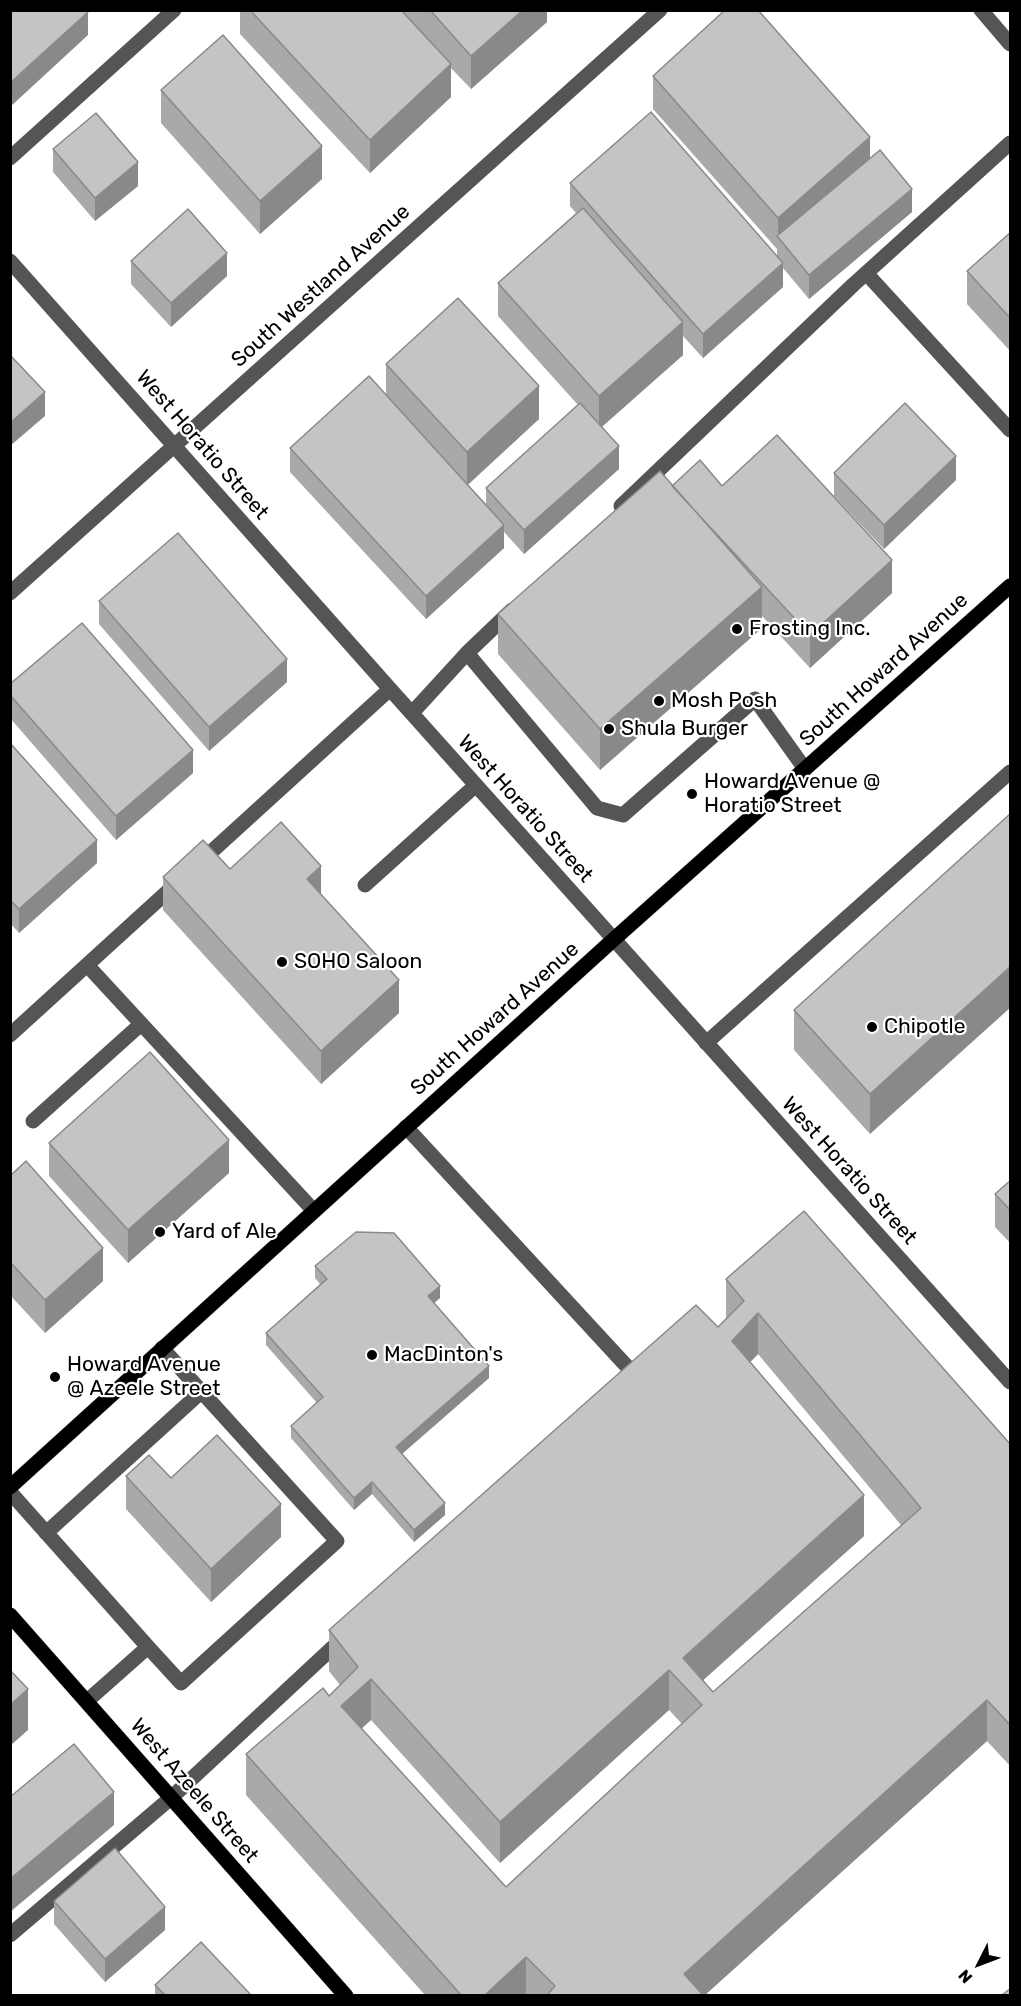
<!DOCTYPE html>
<html>
<head>
<meta charset="utf-8">
<style>
	body { margin:0 }
	#map { position:relative; width:1021px; height:2006px; overflow:hidden; background:#fff; font-family:Rubik,sans-serif }
	canvas { display:block }
	.frame { position:absolute; inset:0; border:12px solid #000; pointer-events:none }
	.north { position:absolute; left:949px; top:1934px; width:60px; height:60px; -webkit-text-stroke:4px #fff; paint-order:stroke; rotate:228deg; font-size:16px; font-weight:700; line-height:24px; text-align:center; color:#000 }
	.north::after { content:''; display:block; margin:auto; width:21px; height:27px; background:#000; clip-path:polygon(50% 0,100% 100%,50% 72%,0 100%) }
</style>
</head>
<body>
<div id="map">
<canvas width="1021" height="2006"></canvas>
<div class="frame"></div>
<div class="north">N</div>
</div>
<script>
const c = document.querySelector('canvas').getContext('2d');
c.lineJoin = 'round';
function strokePath(path, color, width, dash) {
  c.strokeStyle = color;
  c.lineWidth = width;
  c.lineCap = dash ? 'butt' : 'round';
  c.setLineDash(dash || []);
  c.stroke(path);
}
function fillPath(path, color) {
  c.fillStyle = color;
  c.fill(path, 'evenodd');
}
function label(font, color, halo, rows, align = 'center') {
  c.font = font + ' Rubik,sans-serif';
  c.lineWidth = 4.5;
  c.setLineDash([]);
  c.textBaseline = 'middle';
  c.strokeStyle = halo;
  c.fillStyle = color;
  for (const [text, x, y, turn = 0] of rows) {
    c.save();
    c.translate(x, y);
    c.rotate((+turn || 0) * Math.PI / 180);
    c.textAlign = isNaN(turn) ? turn : align;
    if (halo) c.strokeText(text, 0, 0);
    c.fillText(text, 0, 0);
    c.restore();
  }
}
const minor = new Path2D(`
	M981 10 1010 44
	M10 158 174 10
	M10 261 390 689 1010 1382
	M866 273 1010 430
	M621 506 853 285 1010 143
	M10 593 660 10
	M467 653 512 610
	M412 713 467 653 597 808 623 815 755 699 805 769
	M199 863 390 689
	M365 885 476 785
	M87 965 314 1211
	M10 1035 177 883
	M706 1043 1010 772
	M33 1121 140 1025
	M406 1127 632 1372 624 1379
	M10 1492 148 1647 87 1701
	M46 1533 201 1392
	M148 1647 181 1683 337 1541 162 1348
	M10 1935 172 1797 344 1637`);
const major = new Path2D(`
	M10 1487 613 940 1010 586
	M10 1615 346 1996`);
const wall = new Path2D(`
	M240 10H547V22L471 89 451 68V97L370 173 240 34Z
	M653 76 870 159 912 212 809 299 783 268V287L703 358 683 336V355L602 427 619 469 524 554 504 532V548L426 619 290 472V448L386 394V364L539 419 468 485 486 504V488L578 405 498 316V283L576 213 570 206V183L777 256V249L653 109Z
	M161 90 322 179 260 234 161 123Z
	M53 149 138 186 95 221 53 172Z
	M1011 232V352L967 304V271Z
	M131 261 227 276 171 327 131 284Z
	M834 473 956 480 884 549 834 496Z
	M672 486H722L892 593 810 668 762 616V628L600 770 498 654V614Z
	M99 601 287 682 209 751 99 624Z
	M10 684 193 773 116 840 10 718Z
	M10 743 97 863 19 933 10 923Z
	M1011 813 870 1134 794 1050V1010Z
	M230 869 321 894 399 1013 321 1084 163 910V877Z
	M49 1143 229 1173 128 1263 49 1176Z
	M10 1176 103 1281 45 1333 10 1295Z
	M1011 1180V1244L995 1227V1194Z
	M315 1266 440 1298 434 1303 489 1378 402 1454 445 1515 414 1542 372 1494 354 1510 291 1438V1426L317 1403 266 1345V1333L320 1284 315 1278Z
	M726 1279 1011 1445V1767L987 1741 705 1995H425L246 1795V1754L329 1696 340 1685 329 1671V1630L718 1327 726 1320ZM758 1354 901 1525 713 1692 703 1680 864 1536 750 1362ZM669 1710 682 1724 506 1887 361 1729 371 1720 500 1863Z
	M126 1476 171 1478 281 1537 211 1602 126 1509Z
	M54 1901 165 1930 105 1982 54 1924Z
	M155 1985 251 1995H155Z`);
const shadedWall = new Path2D(`
	M523 10H547V22L471 89V56Z
	M88 12V35L10 107V83Z
	M451 64V97L370 173V140Z
	M870 137V170L778 238V218Z
	M322 146V179L260 234V201Z
	M138 162V186L95 221V198Z
	M912 189V212L809 299V275Z
	M227 253V276L171 327V303Z
	M783 263V287L703 358V334Z
	M683 322V355L599 429V396Z
	M539 386V419L467 485V452Z
	M45 392V416L10 446V423Z
	M619 446V469L524 554V530Z
	M956 456V480L884 549V525Z
	M504 525V548L426 619V596Z
	M892 560V593L810 668V635Z
	M762 587V628L600 770V729Z
	M287 659V682L209 751V727Z
	M193 750V773L116 840V816Z
	M97 840V863L19 933V909Z
	M321 866V899L307 879Z
	M1011 966V1007L870 1134V1094Z
	M399 980V1013L321 1084V1051Z
	M229 1140V1173L128 1263V1230Z
	M103 1248V1281L45 1333V1300Z
	M440 1286V1298L428 1308V1296Z
	M758 1313V1354L732 1381V1341Z
	M489 1366V1378L396 1459V1447Z
	M372 1482V1494L354 1510V1498Z
	M864 1495V1536L690 1692 683 1658Z
	M445 1503V1515L414 1542V1530Z
	M281 1504V1537L211 1602V1569Z
	M669 1670V1710L500 1863V1822Z
	M371 1679V1720L341 1747V1706Z
	M28 1689V1730L10 1746V1705Z
	M987 1700V1741L705 1995H684V1974Z
	M114 1792V1825L10 1912V1879Z
	M165 1907V1930L105 1982V1959Z
	M526 1957V1995H485Z`);
const building = new Path2D(`
	M10 10H87L88 12 10 83Z
	M250 10H401L451 64 370 140Z
	M430 10H523L471 56Z
	M725 10H758L870 137 778 218 653 76Z
	M223 35 322 146 260 201 161 90Z
	M651 112 783 263 703 334 570 183Z
	M96 113 138 162 95 198 53 149Z
	M880 150 912 189 809 275 777 236Z
	M583 208 683 322 599 396 498 283Z
	M188 209 227 253 171 303 131 261Z
	M1011 232V319L967 271Z
	M458 298 539 386 467 452 386 364Z
	M10 355 45 392 10 423Z
	M369 376 504 525 426 596 290 448Z
	M580 403 619 446 524 530 486 488Z
	M905 403 956 456 884 525 834 473Z
	M777 435 892 560 810 635 672 486 700 460 722 486Z
	M660 471 762 587 600 729 498 614Z
	M178 533 287 659 209 727 99 601Z
	M82 623 193 750 116 816 10 695V684Z
	M10 743 97 840 19 909 10 900Z
	M1011 813V966L870 1094 794 1010Z
	M281 822 321 866 307 879 399 980 321 1051 163 877 203 840 230 869Z
	M150 1052 229 1140 128 1230 49 1143Z
	M26 1161 103 1248 45 1300 10 1262V1176Z
	M1011 1180V1211L995 1194Z
	M804 1211 1011 1445V1726L987 1700 684 1974 703 1995H547L555 1986 526 1957 485 1995H461L246 1754 323 1688 329 1696 358 1667 329 1630 696 1305 718 1327 744 1301 726 1279ZM758 1313 921 1508 713 1692 683 1658 864 1495 732 1341ZM669 1670 702 1705 506 1887 341 1706 371 1679 500 1822Z
	M356 1232 394 1233 440 1286 428 1296 489 1366 396 1447 445 1503 414 1530 372 1482 354 1498 291 1426 323 1397 266 1333 327 1279 315 1266Z
	M217 1435 281 1504 211 1569 126 1476 149 1455 171 1478Z
	M10 1670 28 1689 10 1705Z
	M74 1744 114 1792 10 1879V1797Z
	M115 1848 165 1907 105 1959 54 1901Z
	M201 1942 251 1995H165L155 1985Z
	M1011 1988V1995H1002Z`);
const markers = [
	[737,629,6,"#000"],
	[659,701,6,"#000"],
	[609,729,6,"#000"],
	[692,794,6,"#000"],
	[282,962,6,"#000"],
	[872,1027,6,"#000"],
	[160,1232,6,"#000"],
	[372,1355,6,"#000"],
	[55,1377,6,"#000"]
];
const streetNames = [
	["South Westland Avenue",321,286,-42],
	["West Horatio Street",202,445,49],
	["South Howard Avenue",884,670,-42],
	["West Horatio Street",525,809,48],
	["South Howard Avenue",495,1019,-42],
	["West Horatio Street",849,1171,48],
	["West Azeele Street",194,1791,49]
];
const poiNames = [
	["Frosting Inc.",749,629],
	["Mosh Posh",671,701],
	["Shula Burger",621,729],
	["Howard Avenue @",704,782],
	["Horatio Street",704,806],
	["SOHO Saloon",294,962],
	["Chipotle",884,1027],
	["Yard of Ale",172,1232],
	["MacDinton's",384,1355],
	["Howard Avenue",67,1365],
	["@ Azeele Street",67,1389]
];
strokePath(major, '#dbdbdb', 16);
strokePath(minor, '#555', 15);
strokePath(major, '#000', 15);
fillPath(wall, '#a9a9a9');
fillPath(shadedWall, '#898989');
fillPath(building, '#c4c4c4');
strokePath(building, '#898989', 1.5);
for (const [x, y, r, color] of markers) {
  const dot = new Path2D();
  dot.arc(x, y, r, 0, 2 * Math.PI);
  c.fillStyle = color;
  c.fill(dot);
  strokePath(dot, '#fff', 2);
}
label('21px', '#000', '#fff', streetNames);
label('21px', '#000', '#fff', poiNames, 'left');
</script>
</body>
</html>
